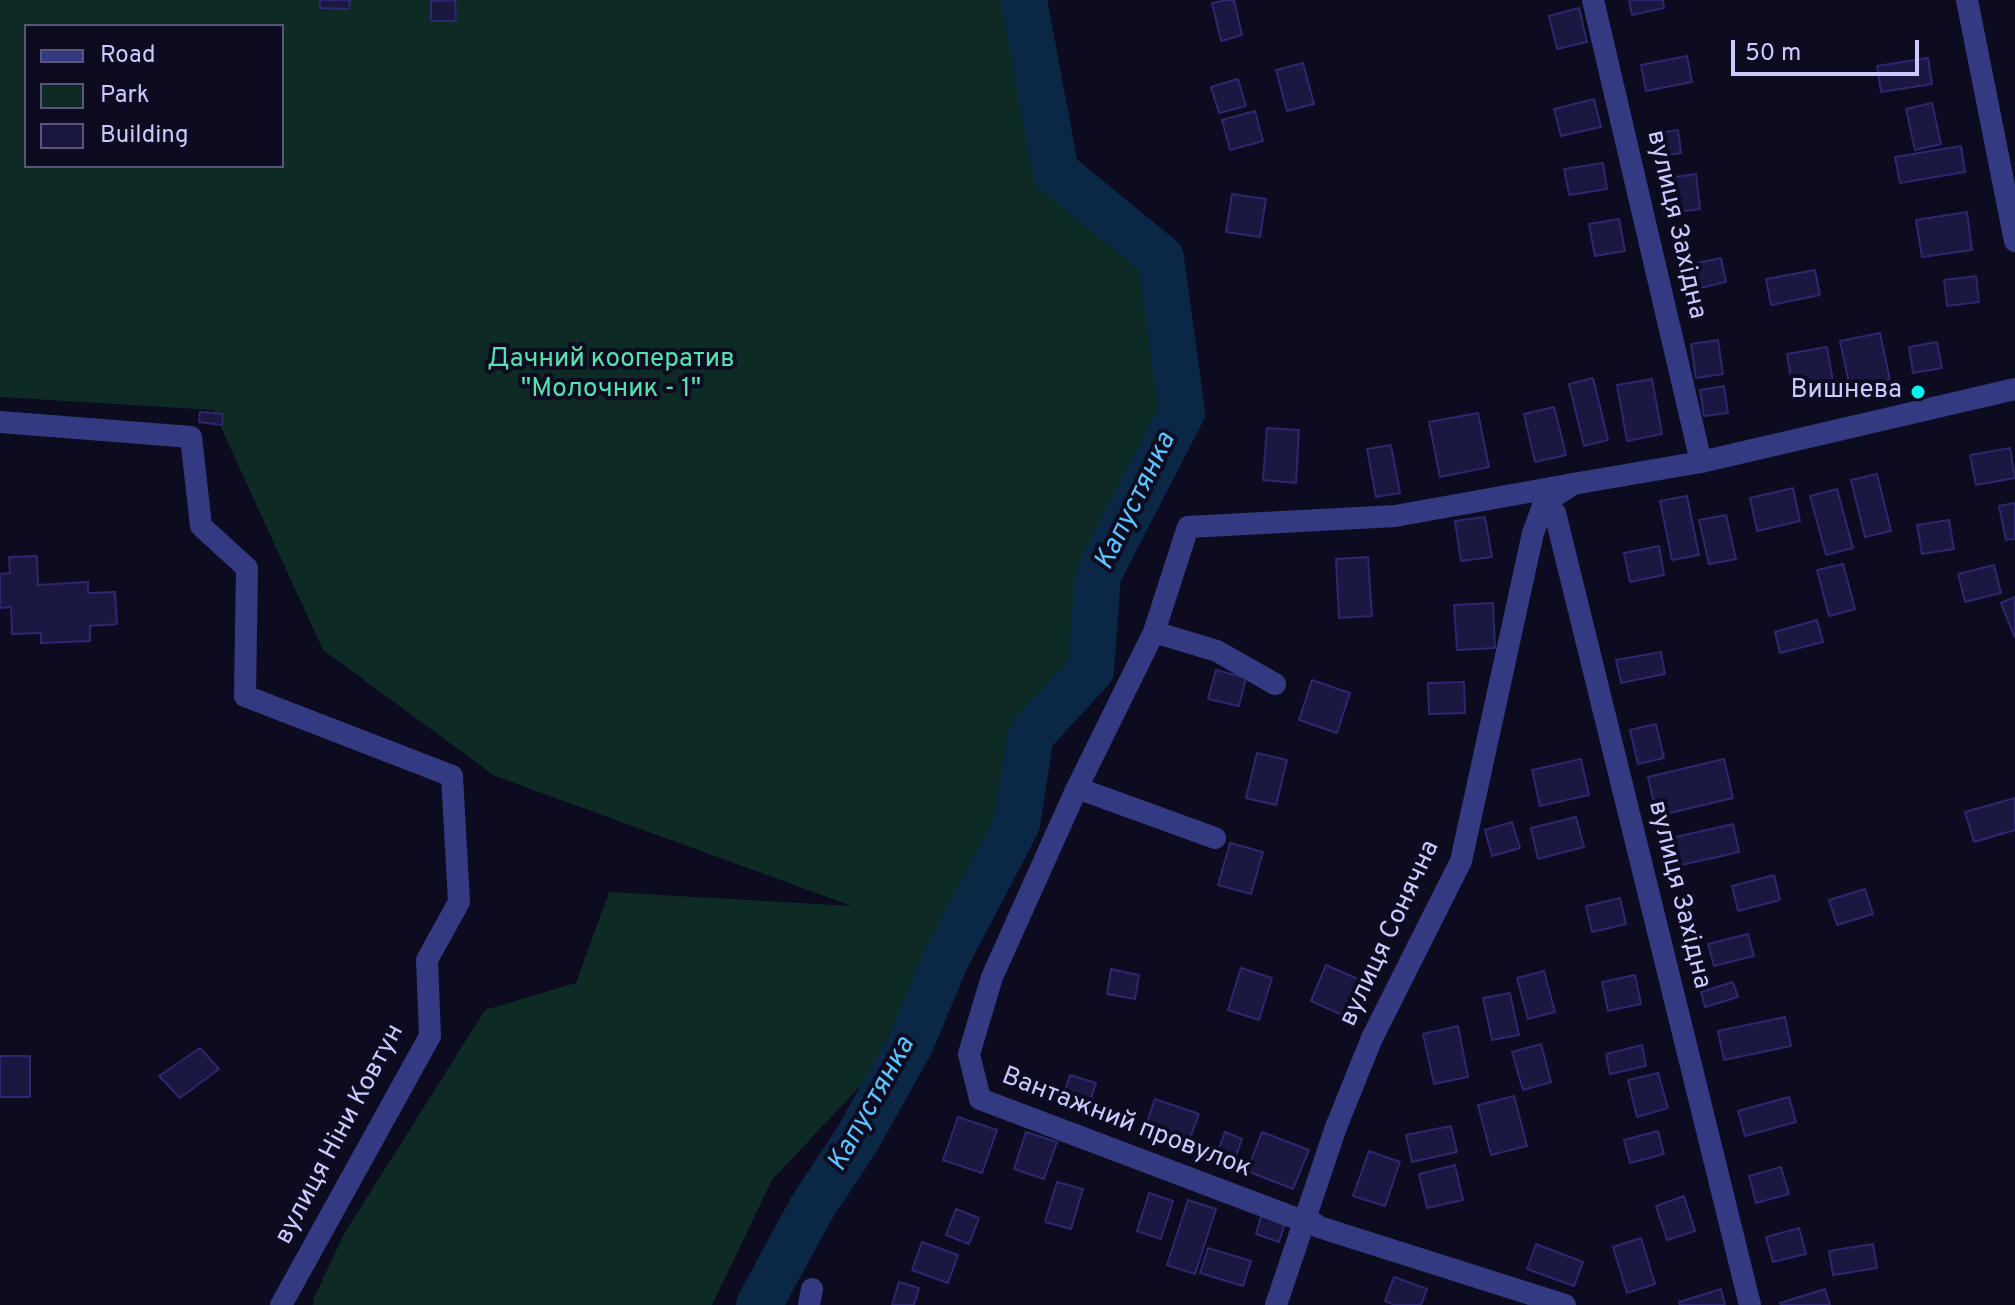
<!DOCTYPE html>
<html>
<head>
<meta charset="utf-8">
<style>
	body { margin:0 }
	#map { position:relative; width:2015px; height:1305px; overflow:hidden; background:#0c0b20; font-family:Overpass,sans-serif }
	canvas { display:block }
	.legend { position:absolute; left:24px; top:24px; width:260px; height:144px; box-sizing:border-box; background:#0c0b20; border:2px solid #585779; margin:0; padding:10px 14px; list-style:none; font-size:24px; color:#cacaff }
	.legend li { display:flex; align-items:center; gap:16px; height:40px }
	.legend b { width:40px; border:2px solid #585779 }
	.scale { position:absolute; left:1731px; top:40px; width:188px; height:36px; box-sizing:border-box; border:4px solid #cacaff; border-top:0; padding-left:10px; font-size:24px; line-height:28px; white-space:nowrap; color:#cacaff; -webkit-text-stroke:6px #0c0b20; paint-order:stroke }
</style>
</head>
<body>
<div id="map">
<canvas width="2015" height="1305"></canvas>
<ul class="legend">
<li><b style="height:10px;background:#343a81"></b>Road</li>
<li><b style="height:22px;background:#0e2a25"></b>Park</li>
<li><b style="height:22px;background:#1a1741"></b>Building</li>
</ul>
<div class="scale">50 m</div>
</div>
<script>
const c = document.querySelector('canvas').getContext('2d');
c.lineJoin = 'round';
function fillPath(path, color) {
  c.fillStyle = color;
  c.fill(path, 'evenodd');
}
function strokePath(path, color, width, dash) {
  c.strokeStyle = color;
  c.lineWidth = width;
  c.lineCap = dash ? 'butt' : 'round';
  c.setLineDash(dash || []);
  c.stroke(path);
}
function label(font, color, halo, rows, align = 'center') {
  c.font = font + ' Overpass,sans-serif';
  c.lineWidth = 8;
  c.setLineDash([]);
  c.textBaseline = 'middle';
  c.strokeStyle = halo;
  c.fillStyle = color;
  for (const [text, x, y, turn = 0] of rows) {
    c.save();
    c.translate(x, y);
    c.rotate((+turn || 0) * Math.PI / 180);
    c.textAlign = isNaN(turn) ? turn : align;
    if (halo) c.strokeText(text, 0, 0);
    c.fillText(text, 0, 0);
    c.restore();
  }
}
const green = new Path2D(`
	M0 0H1004L1047 185 1139 264 1164 407 1083 565 1073 667 1014 727 1000 824 949 905 896 1048 772 1180 712 1305H313L314 1298 344 1234 485 1010 576 983 609 892 852 906 495 776 323 650 213 410 0 397ZM26 26H282V166H26Z`);
const river = new Path2D(`
	M759 1305 811 1209 856 1141 910 1045 946 959 1017 824 1031 735 1091 670 1098 575 1182 412 1161 258 1056 172 1024 0`);
const building = new Path2D(`
	M320 0H350L349 9 320 8Z
	M455 0 456 21H431V1Z
	M1227 0H1234L1242 35 1221 41 1212 3Z
	M1629 0H1663L1664 8 1632 15Z
	M1579 8 1587 42 1557 49 1549 16Z
	M1687 56 1692 82 1646 91 1641 65Z
	M1928 58 1932 84 1881 92 1877 66Z
	M1303 63 1314 104 1287 111 1276 70Z
	M1238 79 1246 106 1219 113 1211 87Z
	M1594 99 1601 127 1561 136 1554 109Z
	M1932 103 1941 144 1915 150 1906 109Z
	M1255 111 1263 141 1230 150 1222 120Z
	M1678 130 1681 153 1654 157 1651 134Z
	M1961 146 1965 172 1900 183 1895 157Z
	M1603 163 1607 189 1569 195 1564 169Z
	M1696 174 1700 209 1664 214 1660 179Z
	M1232 194 1266 199 1260 237 1226 232Z
	M1967 212 1972 250 1922 257 1916 220Z
	M1619 219 1625 251 1595 256 1589 224Z
	M1721 258 1726 282 1683 292 1678 267Z
	M1815 270 1820 295 1771 305 1766 279Z
	M1976 276 1979 302 1947 306 1944 280Z
	M1880 333 1890 380 1850 388 1840 341Z
	M1718 340 1723 374 1696 378 1691 344Z
	M1937 342 1942 368 1913 373 1909 347Z
	M1827 347 1833 382 1793 390 1787 354Z
	M1593 378 1608 440 1584 446 1569 384Z
	M1652 379 1662 434 1627 441 1617 385Z
	M1724 386 1728 413 1704 416 1700 390Z
	M1554 407 1566 455 1535 462 1524 414Z
	M200 412 223 414 222 425 199 422Z
	M1478 413 1489 467 1440 477 1429 422Z
	M1267 428 1299 430 1296 483 1263 480Z
	M1391 445 1400 493 1376 497 1367 449Z
	M2010 448 2015 478 1976 485 1970 455Z
	M1877 474 1891 531 1865 537 1851 480Z
	M1793 488 1800 521 1757 531 1750 498Z
	M1837 489 1853 548 1826 555 1810 496Z
	M1687 496 1699 555 1672 560 1660 501Z
	M2015 503V539L2006 540 1999 506Z
	M1726 515 1736 559 1709 564 1699 520Z
	M1485 517 1492 557 1461 561 1455 521Z
	M1949 520 1954 549 1922 554 1917 525Z
	M1659 546 1664 575 1630 582 1624 553Z
	M37 556 38 585 88 582V593L115 592 117 624 90 626V641L41 643V633L12 634 11 607 0 608V574L10 573 9 557Z
	M1368 557 1372 616 1339 618 1336 559Z
	M1843 564 1855 609 1829 616 1817 570Z
	M1994 565 2001 593 1965 602 1958 574Z
	M2015 597V638L2001 603Z
	M1493 603 1495 648 1457 650 1454 605Z
	M1817 620 1823 642 1780 653 1775 632Z
	M1661 652 1665 674 1621 683 1616 660Z
	M1216 670 1246 678 1239 706 1208 699Z
	M1312 680 1350 693 1337 733 1299 720Z
	M1464 682 1465 713 1429 714 1428 683Z
	M1656 724 1664 758 1638 764 1630 730Z
	M1257 753 1287 760 1276 805 1246 798Z
	M1581 759 1589 795 1540 806 1532 770Z
	M1724 759 1733 798 1657 816 1648 777Z
	M2015 798V830L1974 842 1965 812Z
	M1576 817 1584 847 1538 859 1531 828Z
	M1512 822 1520 848 1492 856 1485 830Z
	M1733 824 1739 852 1668 868 1662 840Z
	M1230 843 1263 852 1251 894 1218 885Z
	M1774 875 1780 900 1738 911 1732 886Z
	M1865 889 1873 914 1837 925 1829 900Z
	M1620 898 1626 924 1592 932 1586 906Z
	M1748 934 1754 956 1714 966 1708 944Z
	M1326 965 1365 982 1349 1018 1311 1001Z
	M1241 968 1272 978 1259 1020 1228 1010Z
	M1111 969 1139 975 1135 999 1107 994Z
	M1544 971 1555 1012 1528 1019 1517 978Z
	M1635 975 1641 1004 1608 1011 1602 982Z
	M1733 982 1738 997 1705 1007 1701 992Z
	M1510 993 1519 1035 1492 1040 1483 998Z
	M1785 1017 1791 1046 1724 1060 1718 1031Z
	M1458 1026 1468 1077 1434 1084 1423 1034Z
	M1541 1044 1551 1082 1523 1090 1512 1052Z
	M1642 1045 1646 1066 1610 1074 1606 1054Z
	M200 1048 219 1069 180 1098 159 1076Z
	M0 1056H30V1097H0Z
	M1658 1073 1668 1108 1637 1117 1628 1080Z
	M1070 1075 1096 1083 1086 1114 1060 1106Z
	M1514 1096 1527 1146 1491 1155 1478 1105Z
	M1789 1097 1796 1122 1745 1136 1738 1111Z
	M1155 1099 1199 1114 1187 1146 1144 1131Z
	M958 1117 997 1130 982 1173 943 1160Z
	M1451 1126 1457 1152 1412 1162 1406 1135Z
	M1658 1131 1664 1154 1630 1163 1624 1140Z
	M1026 1132 1057 1142 1044 1179 1014 1169Z
	M1225 1132 1242 1139 1232 1167 1214 1160Z
	M1262 1132 1309 1150 1293 1189 1247 1171Z
	M1369 1151 1400 1162 1385 1206 1353 1196Z
	M1455 1165 1463 1200 1427 1208 1419 1174Z
	M1781 1167 1789 1194 1756 1203 1749 1176Z
	M1057 1182 1083 1189 1071 1229 1045 1222Z
	M1149 1193 1173 1201 1161 1239 1137 1231Z
	M1684 1196 1695 1231 1667 1240 1656 1206Z
	M1188 1200 1216 1209 1195 1274 1167 1265Z
	M956 1209 979 1218 969 1244 946 1235Z
	M1262 1213 1286 1220 1279 1242 1256 1234Z
	M1799 1228 1806 1254 1773 1262 1766 1237Z
	M1641 1238 1655 1284 1627 1293 1613 1247Z
	M922 1242 958 1255 948 1283 912 1270Z
	M1536 1244 1583 1262 1574 1286 1527 1269Z
	M1873 1244 1877 1268 1833 1275 1829 1251Z
	M1208 1248 1251 1261 1243 1286 1200 1273Z
	M1394 1277 1427 1289 1421 1305H1395L1385 1301Z
	M899 1282 919 1288 914 1305H892Z
	M1721 1289 1725 1305H1680L1679 1302Z
	M1825 1289 1830 1305H1781L1780 1303Z`);
const minor = new Path2D(`
	M1593 0 1701 462
	M1967 0 2015 241
	M0 422 191 437 201 526 247 568 245 696 452 776 459 902 427 960 430 1036 281 1305
	M1544 503 1555 513 1750 1305
	M1154 632 1217 651 1275 684
	M1077 788 1215 838
	M809 1305 812 1289
	M1565 1305 1319 1227 1307 1219 1295 1218 980 1099 969 1054 992 977 1077 788 1154 632 1188 527 1395 516 1573 484`);
const tertiary = new Path2D(`
	M1276 1305 1336 1127 1372 1038 1461 861 1533 533 1544 503 1573 484 1701 462 2015 389`);
const markers = [
	[1918,392,8,"#00f5f0"]
];
const streetNames = [
	["вулиця Західна",1675,225,77],
	["вулиця Західна",1678,895,76],
	["вулиця Сонячна",1391,934,-65],
	["Вантажний провулок",1126,1124,21],
	["вулиця Ніни Ковтун",341,1135,-62]
];
const parkNames = [
	["Дачний кооператив",611,361],
	["\"Молочник - 1\"",611,391]
];
const poiNames = [
	["Вишнева",1902,392]
];
const waterNames = [
	["Капустянка",1137,502,-64],
	["Капустянка",873,1105,-61]
];
fillPath(green, '#0e2a25');
strokePath(river, '#0a2845', 46);
fillPath(building, '#1a1741');
strokePath(building, '#2d276f', 2);
strokePath(minor, '#343a81', 22);
strokePath(tertiary, '#343a81', 22);
for (const [x, y, r, color] of markers) {
  const dot = new Path2D();
  dot.arc(x, y, r, 0, 2 * Math.PI);
  c.fillStyle = color;
  c.fill(dot);
  strokePath(dot, '#0c0b20', 3);
}
label('26px', '#cacaff', '#0c0b20', streetNames);
label('26px', '#51e4ae', '#0c0b20', parkNames);
label('26px', '#cacaff', '#0c0b20', poiNames, 'right');
label('italic 28px', '#58c6ff', '#0c0b20', waterNames);
</script>
</body>
</html>
